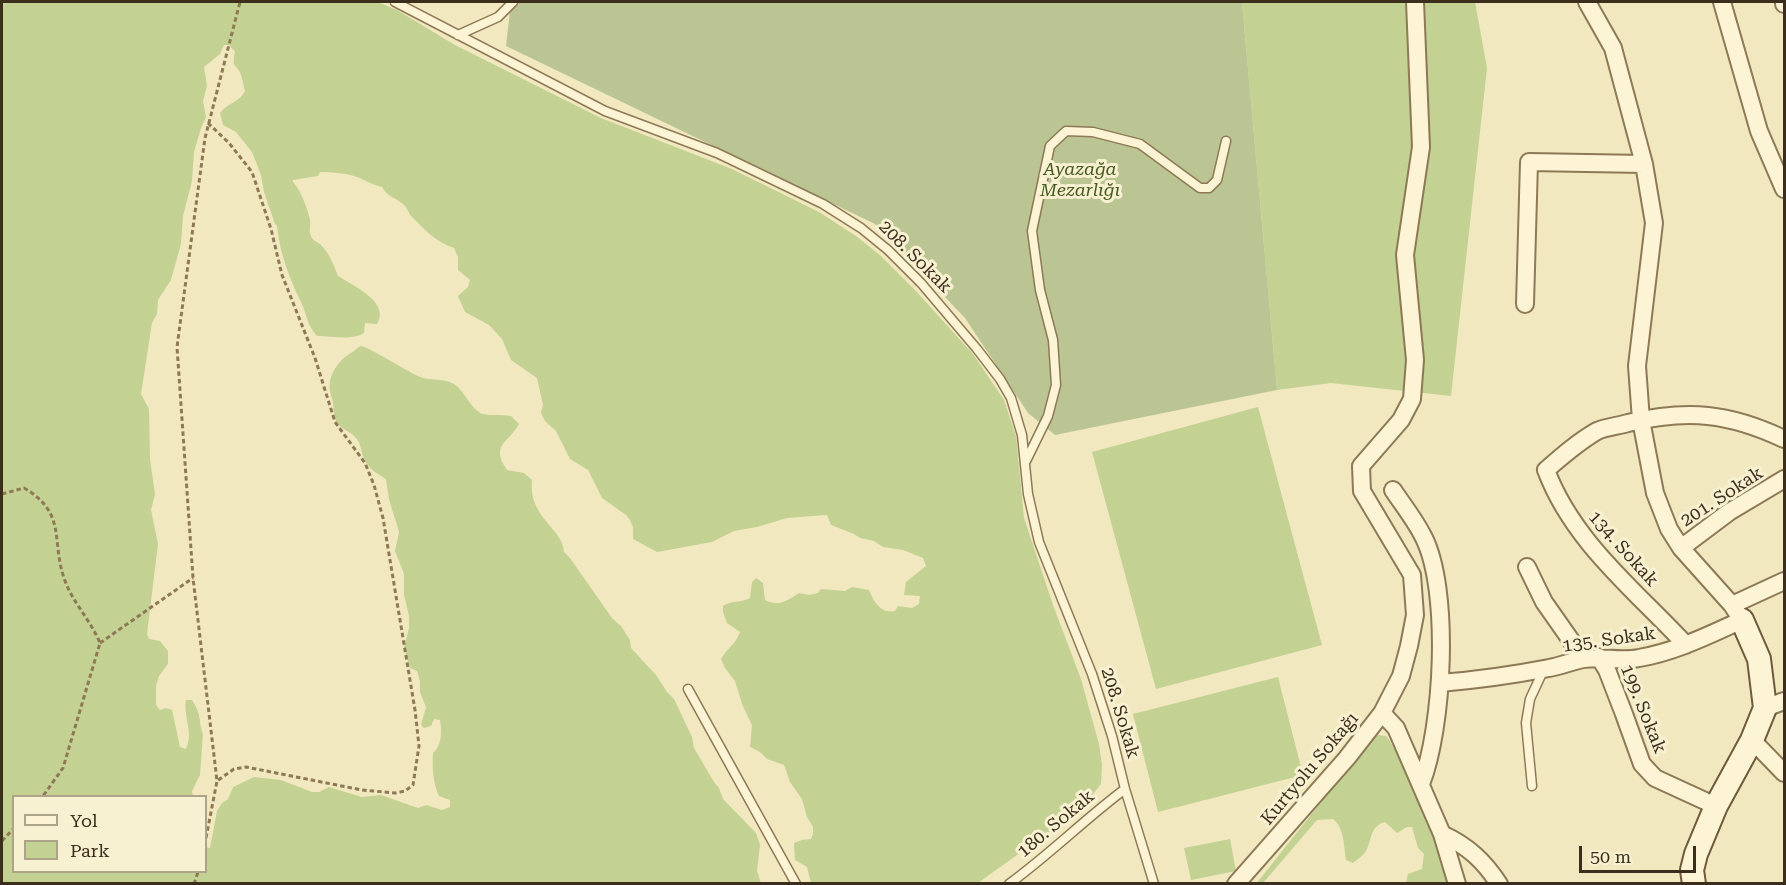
<!DOCTYPE html>
<html>
<head>
<meta charset="utf-8">
<style>
	body { margin:0 }
	#map { position:relative; width:1786px; height:885px; overflow:hidden; background:#f2e8c0; font-family:"Roboto Serif",serif }
	canvas { display:block }
	.frame { position:absolute; inset:0; border:3px solid #3b2e1c; pointer-events:none }
	.legend { position:absolute; left:12px; top:795px; width:195px; height:78px; box-sizing:border-box; background:#f8f1d1; border:2px solid #aca389; margin:0; padding:8px 10px; list-style:none; font-size:18px; color:#3b2e1c }
	.legend li { display:flex; align-items:center; gap:12px; height:30px }
	.legend b { width:30px; border:2px solid #aca389 }
	.scale { position:absolute; left:1579px; top:846px; width:117px; height:27px; box-sizing:border-box; border:3px solid #3b2e1c; border-top:0; padding-left:8px; font-size:18px; line-height:21px; white-space:nowrap; color:#3b2e1c; -webkit-text-stroke:4px #f8f1d1; paint-order:stroke }
</style>
</head>
<body>
<div id="map">
<canvas width="1786" height="885"></canvas>
<div class="frame"></div>
<ul class="legend">
<li><b style="height:8px;background:#fcf4d4"></b>Yol</li>
<li><b style="height:16px;background:#c3d193"></b>Park</li>
</ul>
<div class="scale">50 m</div>
</div>
<script>
const c = document.querySelector('canvas').getContext('2d');
c.lineJoin = 'round';
function fillPath(path, color) {
  c.fillStyle = color;
  c.fill(path, 'evenodd');
}
function strokePath(path, color, width, dash) {
  c.strokeStyle = color;
  c.lineWidth = width;
  c.lineCap = dash ? 'butt' : 'round';
  c.setLineDash(dash || []);
  c.stroke(path);
}
function label(font, color, halo, rows, align = 'center') {
  c.font = font + ' "Roboto Serif",serif';
  c.lineWidth = 6;
  c.setLineDash([]);
  c.textBaseline = 'middle';
  c.strokeStyle = halo;
  c.fillStyle = color;
  for (const [text, x, y, turn = 0] of rows) {
    c.save();
    c.translate(x, y);
    c.rotate((+turn || 0) * Math.PI / 180);
    c.textAlign = isNaN(turn) ? turn : align;
    if (halo) c.strokeText(text, 0, 0);
    c.fillText(text, 0, 0);
    c.restore();
  }
}
const green = new Path2D(`
	M2 2H378L397 10 455 45 601 118 732 169 819 212 856 236 881 256 915 290 973 354 1004 400 1016 436 1024 518 1053 605 1081 679 1099 744 1102 765 1101 784 1081 809 978 883H811L807 867 795 860 794 843 802 840 811 839 813 834V827L807 817 802 799 790 782 784 765 767 759 760 752 750 747 752 725 742 704 735 681 725 668 721 659C727 648 736 644 740 632L727 623 723 612V606C731 600 741 603 750 598L752 582 756 578 763 583 765 600C779 607 787 601 799 593L809 595 818 593 821 589 845 591 852 587 869 590C874 602 881 614 895 611L898 606 912 608 919 604 920 596 904 595 906 582 926 566 923 558 903 550 883 547 874 541 860 538 854 534 831 525 827 515 787 518 757 527 734 531 712 542 657 552 633 539V527L630 520 626 515 602 498 588 470 570 459 556 431 545 421 541 413 543 405 537 378 511 360 502 339 489 325 465 312 458 296 468 287 470 280 458 270V257L454 248C436 242 425 230 412 217 409 214 408 209 404 205 397 198 387 197 382 187 372 185 364 179 354 176 344 173 331 172 320 172L318 176 293 180V182C300 189 308 209 310 220 311 226 308 232 312 238 314 241 317 242 320 244 330 254 333 264 338 276 352 285 391 302 377 324L365 323 364 333C351 341 332 336 317 336 306 324 307 314 301 302 289 278 280 253 277 226L275 224 264 192 261 175 252 152 236 132 223 125 220 113C227 103 240 102 245 91 243 86 243 80 241 75 237 63 231 70 235 52L229 45H224L220 54 204 67 207 86 203 101 206 117 201 128 194 152 192 181 183 216 181 244 171 280 158 300 157 314 152 323 141 394 149 409 150 459 155 494 151 510 158 544 147 634 149 639 160 641 168 651V664L159 676 156 686V705L160 710 166 708 172 710 180 747 186 749C194 732 183 718 186 700H192C202 715 198 720 203 734L200 775 192 791 193 796H14V872H206V847L210 848 217 811 222 803 228 799 233 787 254 777 281 780 312 792H319L329 787 362 797 381 795 418 808 426 805 442 810 450 807V800L439 796C433 783 432 767 433 753 442 746 442 730 440 720L434 719 431 726 424 728 421 725 426 707 420 692V681L417 671 410 668 404 647 409 628V616L404 595V574L395 551 399 532 389 499 386 479C376 473 367 468 363 456 361 450 361 445 357 439 351 431 341 430 336 421 333 414 334 405 332 398 326 382 332 369 345 357 350 353 355 351 360 346 368 346 406 371 418 376 429 382 442 377 454 384 465 391 470 409 483 414 491 416 502 414 511 416L519 424C508 444 490 444 507 470L524 473 532 480C528 518 563 528 564 552L570 558 612 618 621 626 630 640 631 648 656 675 667 692 674 699 692 737 694 748 714 782 719 788 723 799 756 833 760 845 757 871 761 883H2Z
	M1242 2H1475L1487 68 1451 396 1331 383 1277 390Z
	M1258 407 1322 645 1156 689 1092 452Z
	M1278 677 1303 775 1158 812 1133 714Z
	M1378 735 1386 736 1390 741 1415 788 1440 842 1452 883H1406L1408 874 1422 869 1424 854 1418 848 1412 827H1407L1397 833 1385 822C1371 826 1372 837 1367 849 1364 855 1358 859 1353 863L1346 860C1344 846 1344 827 1333 819L1317 820 1263 883 1256 884 1372 738Z
	M1230 839 1236 871 1191 880 1184 848Z`);
const cemetery = new Path2D(`
	M511 2H1242L1277 390 1055 435 1028 413 965 318 875 224 506 46Z`);
const path = new Path2D(`
	M208 123 229 143 252 172 271 229 282 275 315 358 335 422 365 463 374 485 383 518 415 710 419 746 413 785 405 791 395 793 362 790 246 767 234 769 217 781
	M2 494 24 488C67 513 51 540 64 578 72 602 90 619 100 643L63 768 43 796
	M100 643 193 578
	M206 838 217 781 193 578 177 347 205 138 240 2
	M2 841 14 828
	M194 884 198 872`);
const lane = new Path2D(`
	M395 2 605 111 717 153 823 204 861 228 888 250 921 283 977 349 1000 379 1011 398 1022 435 1028 494 1039 542 1092 674 1112 736 1125 789 1154 884
	M458 35 498 17 513 2
	M1026 461 1048 416 1056 385 1053 340 1040 290 1032 231 1050 146 1066 131 1093 132 1140 144 1200 188H1209L1217 180 1226 141
	M688 689 796 884
	M1532 786 1526 723 1530 699 1544 669
	M1009 884C1050 854 1085 819 1125 789`);
const street = new Path2D(`
	M1722 2 1759 131 1784 189
	M1784 2V4
	M1525 304 1529 162 1644 164
	M1393 490C1403 505 1415 520 1423 536 1451 589 1443 729 1421 784
	M1681 548 1729 512 1784 479
	M1527 567 1544 602 1584 659
	M1732 605 1784 581
	M1686 645C1635 590 1573 542 1546 470 1562 456 1578 442 1597 431 1606 427 1618 426 1628 423 1688 409 1729 413 1784 439
	M1599 657 1607 670 1624 714 1642 764 1655 778 1716 806
	M1440 683C1477 680 1513 675 1549 668 1561 666 1572 661 1584 659 1603 656 1620 662 1639 658 1675 652 1709 635 1742 620L1732 605 1681 548 1669 529 1655 493 1641 420 1637 366 1654 223 1644 164 1613 48 1587 2
	M1765 708 1784 701
	M1382 713 1401 676 1409 646 1415 615 1412 575 1362 491 1361 466 1401 420 1412 399 1415 360 1405 255 1421 147 1415 2
	M1752 740 1784 773
	M1442 834C1468 846 1484 861 1499 884
	M1236 884 1347 758 1382 713 1396 728 1442 834 1457 884`);
const secondary = new Path2D(`
	M1694 884 1692 870 1696 854 1716 806 1752 740 1765 708 1759 659 1742 620`);
const parkNames = [
	["Ayazağa",1080,170],
	["Mezarlığı",1080,191]
];
const streetNames = [
	["208. Sokak",915,257,45],
	["201. Sokak",1722,497,-33],
	["134. Sokak",1623,549,48],
	["135. Sokak",1609,640,-8],
	["199. Sokak",1643,709,68],
	["208. Sokak",1120,713,73],
	["Kurtyolu Sokağı",1310,769,-50],
	["180. Sokak",1056,824,-40]
];
fillPath(green, '#c3d193');
fillPath(cemetery, '#bac593');
strokePath(lane, '#8d7956', 11);
strokePath(street, '#8d7956', 20);
strokePath(secondary, '#6e5a3a', 26);
strokePath(path, '#8d7956', 3, [4.5, 3]);
strokePath(lane, '#fcf4d4', 8);
strokePath(street, '#fcf4d4', 16);
strokePath(secondary, '#fcf4d4', 22);
label('italic 18px', '#455921', '#f8f1d1', parkNames);
label('18px', '#3b2e1c', '#f8f1d1', streetNames);
</script>
</body>
</html>
